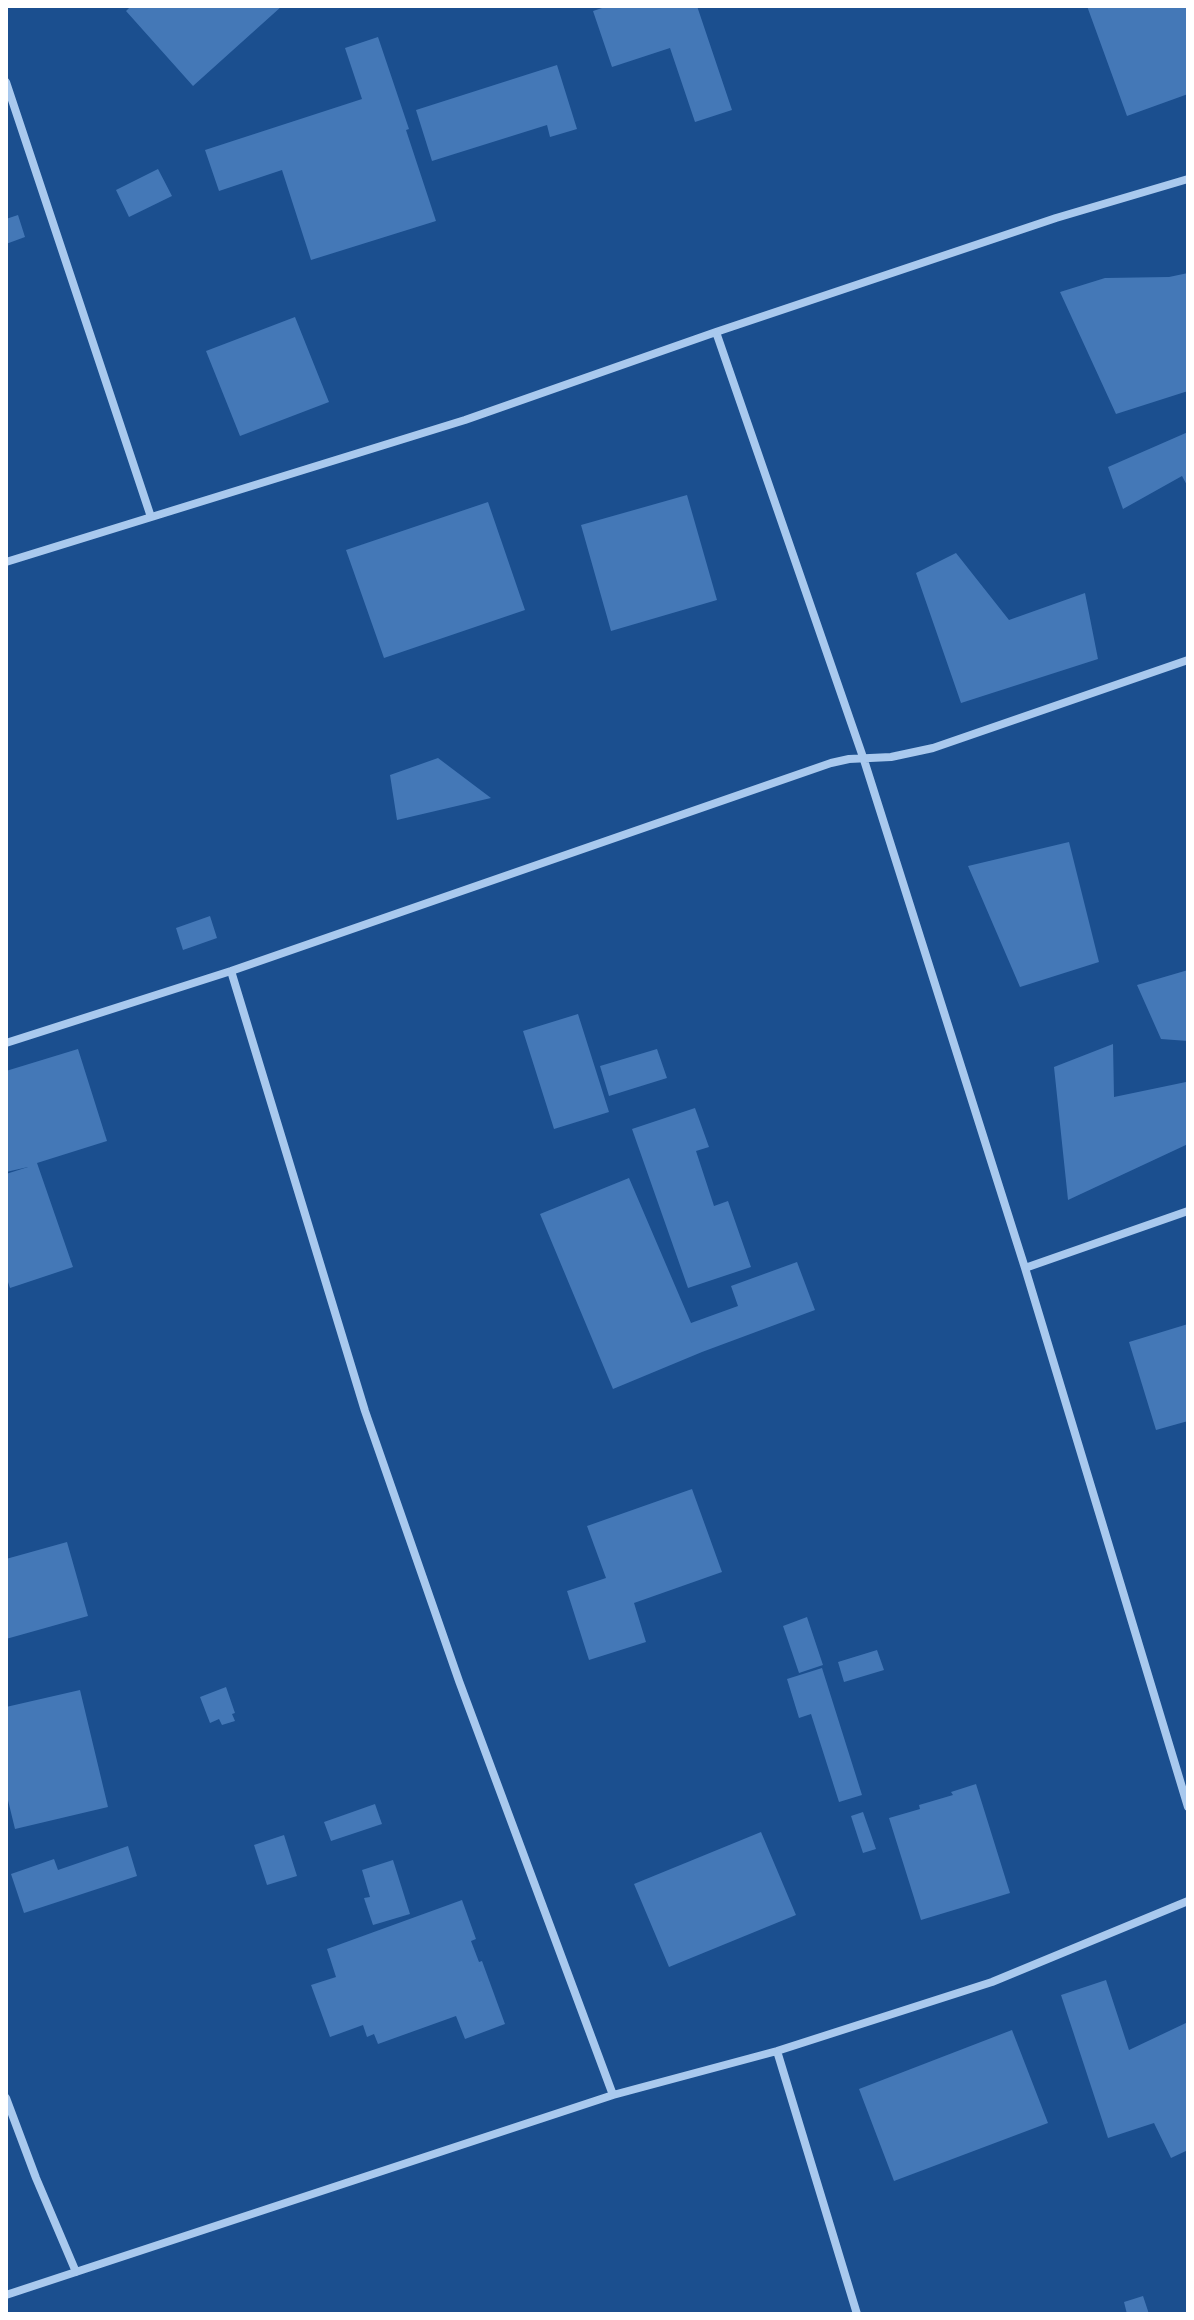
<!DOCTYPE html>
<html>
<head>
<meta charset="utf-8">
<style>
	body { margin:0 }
	#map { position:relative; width:1194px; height:2320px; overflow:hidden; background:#1b4f8f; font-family:Roboto,sans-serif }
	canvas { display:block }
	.frame { position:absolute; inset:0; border:8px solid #fff; pointer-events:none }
</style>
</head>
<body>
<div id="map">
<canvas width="1194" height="2320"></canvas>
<div class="frame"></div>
</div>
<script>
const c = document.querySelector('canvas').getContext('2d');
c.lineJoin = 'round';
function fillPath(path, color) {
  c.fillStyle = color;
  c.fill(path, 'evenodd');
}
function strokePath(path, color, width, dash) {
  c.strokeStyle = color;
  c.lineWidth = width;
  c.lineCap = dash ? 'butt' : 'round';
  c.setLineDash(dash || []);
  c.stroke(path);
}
const building = new Path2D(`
	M131 6H282L193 86 126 11Z
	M608 6H697L732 110 695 122 670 48 612 67 593 11Z
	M1087 6H1188V94L1127 116Z
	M378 37 409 129 406 130 436 221 311 260 282 170 219 191 205 150 362 99 345 48Z
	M557 65 577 129 550 137 547 125 432 161 416 110Z
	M158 169 172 196 129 217 116 190Z
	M18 215 25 237 6 244V219Z
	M1188 273V391L1116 414 1060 292 1105 278 1169 277Z
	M295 317 329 402 240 436 206 351Z
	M1188 432V487L1182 476 1123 509 1108 467Z
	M687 495 717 600 611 631 581 525Z
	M488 502 525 610 384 658 346 550Z
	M956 553 1009 620 1085 593 1098 659 961 703 916 573Z
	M438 758 491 798 397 820 390 775Z
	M1069 842 1099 962 1020 987 968 866Z
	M210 916 217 938 183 950 176 928Z
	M1188 970V1041L1161 1039 1137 985Z
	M578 1014 609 1112 554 1129 523 1031Z
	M1113 1044 1114 1097 1186 1082 1188 1087V1144L1068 1200 1054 1067Z
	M78 1049 107 1141 37 1163 73 1267 10 1288 6 1276V1174L28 1167 6 1172V1071Z
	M657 1049 667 1078 609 1096 600 1066Z
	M695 1108 709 1147 696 1151 714 1206 728 1201 751 1267 688 1288 632 1129Z
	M629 1178 691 1323 738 1306 731 1286 797 1262 815 1310 702 1352 613 1389 540 1214Z
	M1188 1324V1421L1156 1430 1129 1342Z
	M692 1489 722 1572 634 1603 646 1642 589 1660 567 1591 606 1578 587 1526Z
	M67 1542 88 1616 6 1639V1559Z
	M807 1617 823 1665 799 1673 783 1626Z
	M877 1650 884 1670 844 1682 838 1662Z
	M822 1668 862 1795 839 1802 811 1714 799 1718 787 1679Z
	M226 1687 235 1713 232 1714 235 1721 222 1725 219 1719 210 1723 200 1697Z
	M80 1690 108 1807 15 1829 6 1792V1707Z
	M976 1784 1010 1893 921 1920 889 1818 920 1809 919 1805 953 1795 951 1792Z
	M375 1804 382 1824 331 1841 324 1822Z
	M863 1812 876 1849 863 1853 851 1816Z
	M761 1832 796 1915 669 1967 634 1884Z
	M284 1835 297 1876 267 1885 254 1845Z
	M128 1846 137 1876 24 1913 11 1874 54 1859 58 1870Z
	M393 1860 410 1914 373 1925 364 1898 370 1897 362 1870Z
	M462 1900 476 1939 471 1941 479 1962 482 1961 505 2024 465 2039 456 2016 378 2044 374 2034 367 2037 363 2025 330 2037 311 1985 336 1977 327 1949Z
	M1106 1980 1129 2050 1188 2022V2150L1171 2158 1154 2123 1108 2138 1061 1995Z
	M1012 2030 1048 2123 894 2181 859 2089Z
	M1143 2296 1149 2314H1127L1124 2302Z`);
const minor = new Path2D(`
	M6 82 151 517
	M716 332 864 760 1025 1268 1188 1807
	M6 562 465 420 716 332 1056 218 1188 179
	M231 971 365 1411 459 1681 613 2095
	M6 1043 231 971 831 763 849 759 891 757 933 748 1188 660
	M1025 1268 1188 1211
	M777 2051 857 2314
	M6 2098 36 2178 76 2272
	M6 2295 613 2095 777 2051 992 1982 1188 1901`);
fillPath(building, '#4478b7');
strokePath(minor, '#a9c9ee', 8);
</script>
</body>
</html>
